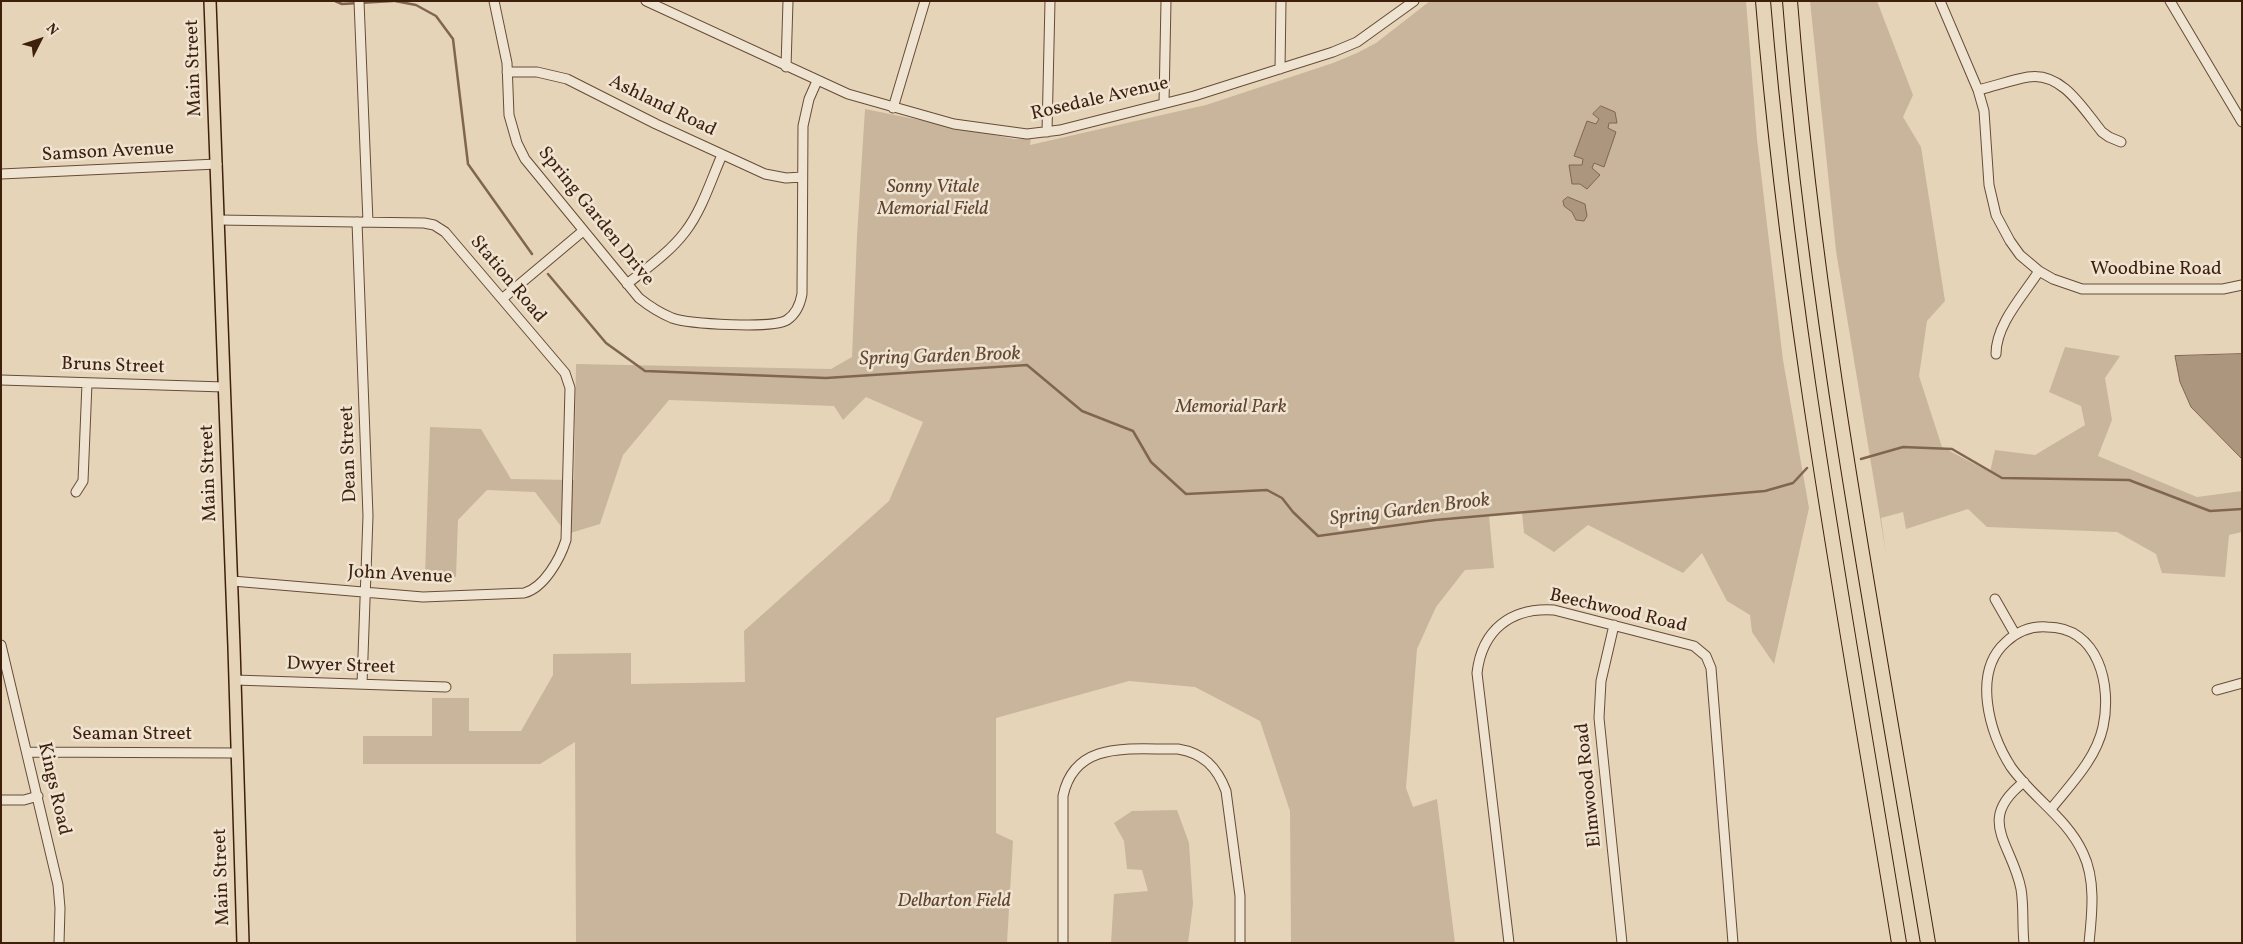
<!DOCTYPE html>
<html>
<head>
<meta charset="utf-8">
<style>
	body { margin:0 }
	#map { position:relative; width:2243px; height:944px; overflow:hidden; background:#e6d4b8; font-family:Vollkorn,serif }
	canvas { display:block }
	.frame { position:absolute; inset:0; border:2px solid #3d1f0c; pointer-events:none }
	.north { position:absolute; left:15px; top:15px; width:50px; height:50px; -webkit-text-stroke:4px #efe3d1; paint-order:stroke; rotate:49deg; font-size:14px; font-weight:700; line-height:20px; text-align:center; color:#3d1f0c }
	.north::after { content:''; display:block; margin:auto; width:18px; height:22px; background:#3d1f0c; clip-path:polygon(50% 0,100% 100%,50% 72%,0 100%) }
</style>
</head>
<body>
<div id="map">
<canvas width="2243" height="944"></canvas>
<div class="frame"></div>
<div class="north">N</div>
</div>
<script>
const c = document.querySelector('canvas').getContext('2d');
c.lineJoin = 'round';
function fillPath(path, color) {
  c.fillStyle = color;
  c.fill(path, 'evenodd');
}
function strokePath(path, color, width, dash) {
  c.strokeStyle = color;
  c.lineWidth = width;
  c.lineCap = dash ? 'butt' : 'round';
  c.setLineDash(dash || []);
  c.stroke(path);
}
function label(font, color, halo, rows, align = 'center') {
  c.font = font + ' Vollkorn,serif';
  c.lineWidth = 5;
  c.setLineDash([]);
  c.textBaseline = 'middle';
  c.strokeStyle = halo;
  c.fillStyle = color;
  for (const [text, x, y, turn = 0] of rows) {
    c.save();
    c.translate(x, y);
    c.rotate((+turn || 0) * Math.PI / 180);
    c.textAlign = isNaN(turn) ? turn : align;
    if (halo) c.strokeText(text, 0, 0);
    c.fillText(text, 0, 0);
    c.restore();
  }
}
const green = new Path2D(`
	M1430 1H1746L1757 139 1783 360 1809 508 1774 664 1752 632 1750 615 1727 601 1702 553 1683 573 1588 525 1554 552 1524 533 1522 513 1489 516 1494 568 1465 570 1436 607 1417 649 1406 788 1413 807 1437 799 1455 943H1291L1290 811 1260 721 1195 687 1129 681 996 718V833L1013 841 1007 943H576L575 742 540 764H363V736H432V698H469V731H521L553 675V654L631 653V684L745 682 744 631 889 501 923 422 866 397 843 420 834 406 669 400 623 455 600 524 567 534 535 492 487 490 458 520 456 577 425 575 430 427 481 429 511 479 574 480 576 364 831 369 852 357 857 236 865 109 1014 139H1031L1030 145 1206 105 1333 63 1357 53 1376 43Z
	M1810 1H1877L1913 95 1903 117 1921 147 1945 301 1927 321 1919 376 1942 447 1990 472 1995 450 2035 455 2085 425 2081 406 2049 392 2065 347 2120 356 2105 378 2112 420 2098 456 2197 497 2242 491V532L2229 535 2225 577 2162 573 2156 554 2117 532 1987 527 1968 509 1906 529 1903 512 1881 518 1886 554 1836 251Z
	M1177 810 1189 843 1193 904 1188 943H1111L1114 894 1148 891 1142 870 1127 869 1124 841 1114 823 1132 811Z`);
const water = new Path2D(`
	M1601 106 1615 112 1617 123H1609L1608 128 1616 132 1604 167 1594 163 1592 168 1600 175 1587 189 1580 184H1572L1569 165H1582L1583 159 1574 156 1587 121 1596 124 1599 119 1593 114Z
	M1568 197 1585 204 1587 216 1584 221 1576 220 1572 212 1564 206 1563 201Z
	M2242 354V459L2191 407 2180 382 2175 356Z`);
const stream = new Path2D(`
	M335 1 342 4 393 1
	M395 1 416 5 436 16 453 39 468 164 532 254
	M548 274 606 343 645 371 826 378 1027 365 1082 411 1133 431 1151 462 1186 494 1267 490 1282 498 1293 512 1318 536 1435 520 1765 491 1793 483 1807 468
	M1861 459 1903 447 1952 449 2002 478 2129 480 2210 511 2242 509`);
const minor = new Path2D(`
	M359 1 368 222
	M494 1 507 63 509 115 517 143 525 159 639 298C649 306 660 313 672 318 689 324 773 329 787 320 796 314 800 305 802 294L803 126 809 99 817 81
	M646 1 848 94 954 124 1027 134 1060 130 1194 96 1333 52 1357 42 1414 1
	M1940 1 1978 90 1984 111 1989 185 1996 215 2010 241 2020 255 2039 271 2053 279 2082 289H2223L2242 285
	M2170 1 2242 122
	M786 67 788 1
	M1280 69 1281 1
	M507 72H537L567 79 656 124 765 174 786 178 802 177
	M1978 90C1995 86 2011 80 2028 77 2062 71 2084 110 2102 132L2109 137 2121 142
	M1164 103 1166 1
	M893 108 925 1
	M1047 132 1050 1
	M1 174 217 164
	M218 220 424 223 434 225 445 232 565 373 570 388 566 540C560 559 544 588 524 593L423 597 232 581
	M357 222 368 516 362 684
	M627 284C647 268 670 252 685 232 702 210 711 180 722 155
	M502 299 583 231
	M1996 354C1996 324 2023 296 2039 271
	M1 380 224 387
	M76 492 83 481 87 383
	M1995 599 2015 634
	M1614 625 1601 681 1599 718 1622 943
	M1 645 58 885 60 908 59 943
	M235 680 446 687
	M2217 690 2242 683
	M27 752 236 753
	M2024 782C1975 820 2012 843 2021 889 2024 907 2022 925 2024 943
	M1 800H24L38 796
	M2051 809C2071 784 2096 759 2103 727 2112 686 2099 627 2047 627 2032 626 2018 631 2006 642 1972 672 1989 733 2011 767 2033 798 2067 818 2083 853 2096 880 2092 914 2089 943
	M1063 943V796C1075 739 1132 750 1178 749 1203 753 1217 767 1226 791L1240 896V943
	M1509 943 1477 673C1482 630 1511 607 1554 610L1694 646 1706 656 1711 668 1733 943`);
const major = new Path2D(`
	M210 1 234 647 243 943`);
const highway = new Path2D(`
	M1763 1C1789 317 1848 630 1899 943
	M1790 1C1815 317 1876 630 1928 943`);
const streetNames = [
	["Main Street",195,68,-92],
	["Rosedale Avenue",1100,100,-13],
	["Ashland Road",662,107,26],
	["Samson Avenue",108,153,-3],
	["Spring Garden Drive",595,217,51],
	["Woodbine Road",2156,271],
	["Station Road",507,280,50],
	["Bruns Street",113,367,2],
	["Dean Street",350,454,-92],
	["Main Street",210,473,-92],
	["John Avenue",400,576,3],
	["Beechwood Road",1618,612,13],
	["Dwyer Street",341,667,2],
	["Seaman Street",132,736],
	["Elmwood Road",1590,785,-96],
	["Kings Road",53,789,77],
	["Main Street",223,877,-92]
];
const parkNames = [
	["Sonny Vitale",933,189],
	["Memorial Field",933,211],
	["Memorial Park",1231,409],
	["Delbarton Field",954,903]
];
const waterNames = [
	["Spring Garden Brook",940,358,-2],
	["Spring Garden Brook",1410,511,-7]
];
fillPath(green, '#c9b59b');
fillPath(water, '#ad967e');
strokePath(water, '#806650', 1);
strokePath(stream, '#806650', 2.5);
strokePath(minor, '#674c37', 11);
strokePath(major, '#3d1f0c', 14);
strokePath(highway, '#3d1f0c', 16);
strokePath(minor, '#efe3d1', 9);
strokePath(major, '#e6d4b8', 11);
strokePath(highway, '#e6d4b8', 14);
label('19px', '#3d1f0c', '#efe3d1', streetNames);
label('italic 19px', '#604430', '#efe3d1', parkNames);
label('italic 20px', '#644934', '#efe3d1', waterNames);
</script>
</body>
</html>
